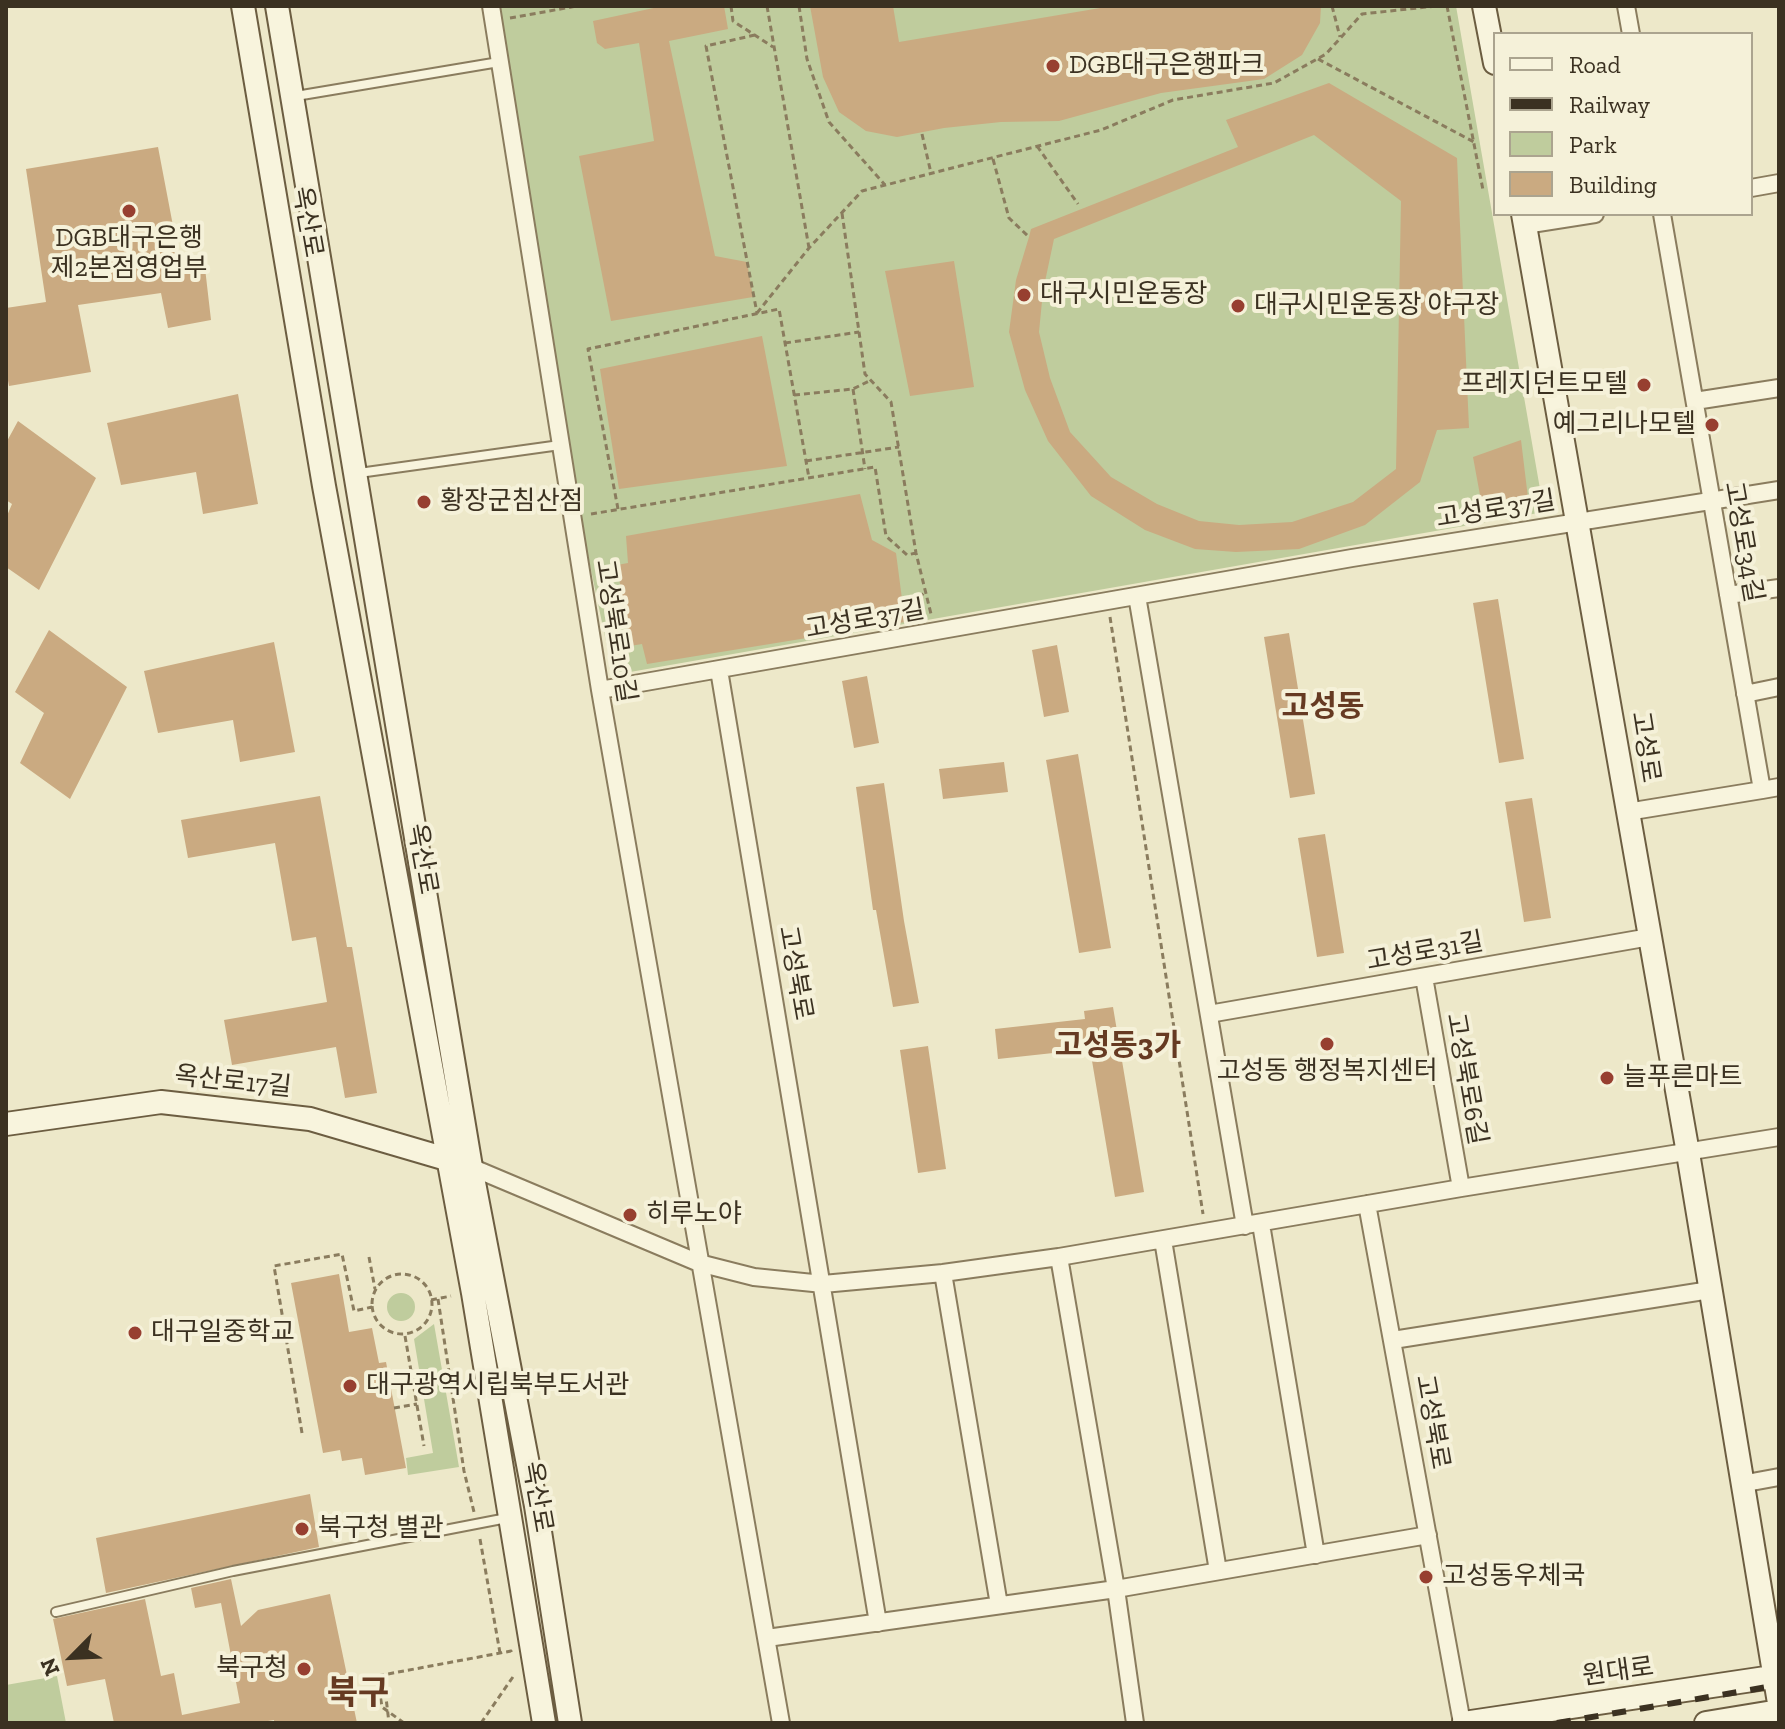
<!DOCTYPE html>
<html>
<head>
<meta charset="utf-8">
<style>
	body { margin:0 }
	#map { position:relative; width:1785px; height:1729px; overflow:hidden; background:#ede8c9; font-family:"Zilla Slab",serif }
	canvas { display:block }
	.frame { position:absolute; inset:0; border:8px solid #3b3121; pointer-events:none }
	.legend { position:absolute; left:1493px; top:32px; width:260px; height:184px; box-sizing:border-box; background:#f5f1d9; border:2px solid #aba48f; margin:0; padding:10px 14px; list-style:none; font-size:24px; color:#3b3121 }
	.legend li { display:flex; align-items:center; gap:16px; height:40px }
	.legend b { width:40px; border:2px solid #aba48f }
	.north { position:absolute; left:32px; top:1617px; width:80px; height:80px; -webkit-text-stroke:6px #f5f1d9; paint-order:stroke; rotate:246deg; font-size:22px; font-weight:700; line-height:32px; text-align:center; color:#3b3121 }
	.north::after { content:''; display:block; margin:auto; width:28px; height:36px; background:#3b3121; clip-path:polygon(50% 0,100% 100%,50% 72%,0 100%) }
</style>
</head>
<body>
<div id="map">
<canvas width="1785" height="1729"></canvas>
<div class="frame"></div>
<ul class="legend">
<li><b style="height:10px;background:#f8f4dd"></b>Road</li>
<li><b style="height:10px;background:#3b3121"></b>Railway</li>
<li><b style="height:22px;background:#bfcc9d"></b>Park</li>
<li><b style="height:22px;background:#caaa81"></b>Building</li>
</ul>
<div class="north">N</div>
</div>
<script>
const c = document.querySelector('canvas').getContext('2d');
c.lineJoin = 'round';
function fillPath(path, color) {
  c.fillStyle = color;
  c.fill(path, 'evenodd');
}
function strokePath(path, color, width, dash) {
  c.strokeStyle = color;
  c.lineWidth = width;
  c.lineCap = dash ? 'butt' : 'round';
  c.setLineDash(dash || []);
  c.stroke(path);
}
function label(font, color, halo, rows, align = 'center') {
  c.font = font + ' "Zilla Slab","Noto Sans KR",serif';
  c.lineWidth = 8;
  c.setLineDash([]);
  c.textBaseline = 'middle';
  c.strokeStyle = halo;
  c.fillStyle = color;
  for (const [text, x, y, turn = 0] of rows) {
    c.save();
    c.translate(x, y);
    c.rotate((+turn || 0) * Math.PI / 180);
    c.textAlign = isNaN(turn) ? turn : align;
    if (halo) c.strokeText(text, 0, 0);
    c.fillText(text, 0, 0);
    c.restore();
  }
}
const green = new Path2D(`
	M497 6H1456L1544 512 613 675 577 503Z
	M387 1307a14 14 0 1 1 28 0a14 14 0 1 1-28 0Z
	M434 1324 459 1467 408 1475 406 1458 433 1453 414 1339Z
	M57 1676 66 1723H6V1685Z`);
const building = new Path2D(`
	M663 6H724L728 29 669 41 715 256 747 262 753 297 611 321 579 156 654 141 639 43 605 49 597 43 593 21Z
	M810 6H893L899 42 1112 6H1321L1320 23 1302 55 1264 79 1161 93 1059 121 1001 122 944 128 897 137 866 131 839 112 823 77Z
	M1329 83 1457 158 1469 428 1437 430 1420 482 1365 525 1299 549 1236 552 1195 549 1145 530 1091 496 1048 441 1025 390 1009 332 1016 280 1029 237 1031 229 1238 147 1226 120ZM1314 135 1401 201 1396 469 1353 502 1292 522 1239 525 1199 521 1157 504 1111 477 1070 432 1050 378 1039 332 1043 291 1054 239Z
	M158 147 182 273 205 268 211 320 168 328 161 293 78 305 91 372 9 386 6 370V308L46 302 26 169Z
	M954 261 974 387 910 396 885 271Z
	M762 336 787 466 619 489 600 369Z
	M238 394 258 504 203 514 196 472 121 485 107 423Z
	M18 421 96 478 39 590 6 567V518L12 504 6 500V443Z
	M1521 440 1528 498 1482 506 1473 457Z
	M860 494 872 540 896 553 905 622 647 664 642 644 630 646 617 565 628 563 626 536Z
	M1498 599 1524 759 1499 763 1473 603Z
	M49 630 127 687 70 799 20 763 44 713 15 692Z
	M1289 633 1315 794 1290 798 1264 637Z
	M274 642 295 752 240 762 233 720 158 733 144 671Z
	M1057 645 1069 712 1044 717 1032 650Z
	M867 676 879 743 854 748 842 681Z
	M1078 754 1111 948 1079 953 1046 760Z
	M1004 762 1008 792 943 799 939 769Z
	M884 783 904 921 919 1003 893 1007 876 910H873L856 787Z
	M320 796 347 947H352L377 1093 345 1098 336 1047 232 1065 224 1020 327 1002 316 937 292 941 275 843 188 858 181 820Z
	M1532 798 1551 918 1524 922 1505 802Z
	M1325 834 1344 953 1317 957 1298 838Z
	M1113 1007 1144 1192 1115 1197 1090 1049 998 1059 995 1029 1085 1019 1084 1011Z
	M928 1046 946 1169 918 1173 900 1050Z
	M339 1274 349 1332 372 1328 379 1363 386 1362 406 1468 365 1475 362 1458 342 1461 340 1450 323 1453 291 1283Z
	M310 1494 319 1547 106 1593 96 1538Z
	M231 1579 241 1626 258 1610 330 1594 357 1723H274V1720L256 1723H114L105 1679 67 1686 53 1619 145 1599 161 1676 174 1673 182 1715 240 1703 221 1603 195 1608 191 1588Z`);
const path = new Path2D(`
	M731 6 733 21 773 47
	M767 6 809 248
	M799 6 807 59 829 122 885 185
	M1332 6 1340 37
	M1447 6 1483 190
	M510 18 577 6
	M755 35 706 46 757 313
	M1318 59 1474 142
	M922 134 931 173
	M1037 146 1078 204
	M993 159 1009 218 1029 237
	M842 213 865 374 891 402 916 553 931 614
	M757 313 809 248 862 191 1101 130 1173 100 1274 83 1326 54 1362 14 1436 6
	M785 343 859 332
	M853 389 865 469
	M794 395 853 389 871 380
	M806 461 899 447
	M618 509 588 349 779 309 809 478
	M591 514 875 467 886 536 907 555 916 553
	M904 611 925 592
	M1110 617 1203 1214
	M369 1257 375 1289
	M372 1304a30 30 0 1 1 60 0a30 30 0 1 1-60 0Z
	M438 1299 464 1471 474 1512
	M431 1300 451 1296
	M405 1336 424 1446
	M394 1408 417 1404
	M302 1433 274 1266 342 1254 354 1311 372 1307
	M480 1539 500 1653
	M358 1694 385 1689 389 1723
	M404 1723 382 1707 377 1676 511 1651V1653
	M481 1723 515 1674`);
const lane = new Path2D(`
	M296 96 499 62
	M359 473 560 445
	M56 1612 233 1571 507 1518`);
const street = new Path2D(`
	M491 6 600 690 781 1723
	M1626 6 1631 34
	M1751 188 1779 183
	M1525 225 1595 214
	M1695 401 1779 388
	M1728 595 1779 588
	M1137 596 1245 1226
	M719 670 878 1623
	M600 690 1352 558 1779 490
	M1745 694 1779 687
	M1762 790 1779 787
	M1627 812 1762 790 1662 214
	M1424 977 1461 1188
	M1209 1014 1650 937
	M471 1167 699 1263 754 1277 823 1284 943 1273 1059 1257 1461 1188 1779 1137
	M1367 1204 1462 1723
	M1261 1224 1316 1555
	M1163 1240 1218 1571
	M1059 1257 1116 1589 1135 1723
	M943 1273 999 1605
	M1393 1340 1710 1290
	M1741 1484 1779 1477
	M767 1638 1116 1589 1428 1535`);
const secondary = new Path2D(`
	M243 6 324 486 473 1293 544 1723
	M277 6 471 1167 536 1506 570 1723
	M1484 6 1495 63
	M1523 214 1688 1153 1779 1703
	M6 1124 161 1102 310 1119 460 1163
	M1464 1723 1779 1676
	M1706 1723 1779 1711`);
const rail = new Path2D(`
	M1557 1723 1779 1685`);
const markers = [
	[1053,66,8,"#973f30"],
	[129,211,8,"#973f30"],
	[1024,295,8,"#973f30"],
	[1238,306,8,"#973f30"],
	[1644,385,8,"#973f30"],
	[1712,425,8,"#973f30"],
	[424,502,8,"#973f30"],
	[1327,1044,8,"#973f30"],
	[1607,1078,8,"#973f30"],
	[630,1215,8,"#973f30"],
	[135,1333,8,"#973f30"],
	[350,1386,8,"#973f30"],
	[302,1529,8,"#973f30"],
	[1426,1577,8,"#973f30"],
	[304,1669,8,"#973f30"]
];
const poiNames = [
	["DGB대구은행파크",1069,66],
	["DGB대구은행",129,239,"center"],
	["제2본점영업부",129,269,"center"],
	["대구시민운동장",1040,295],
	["대구시민운동장 야구장",1254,306],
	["프레지던트모텔",1628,385,"right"],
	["예그리나모텔",1696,425,"right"],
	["황장군침산점",440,502],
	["고성동 행정복지센터",1327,1072,"center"],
	["늘푸른마트",1623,1078],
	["히루노야",646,1215],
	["대구일중학교",151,1333],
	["대구광역시립북부도서관",366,1386],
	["북구청 별관",318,1529],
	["고성동우체국",1442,1577],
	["북구청",288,1669,"right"]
];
const streetNames = [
	["옥산로",307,222,80],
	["고성로37길",1496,510,-9],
	["고성로34길",1743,542,80],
	["고성로37길",865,620,-10],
	["고성북로10길",615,631,81],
	["고성로",1645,747,81],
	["옥산로",422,859,80],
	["고성로31길",1425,952,-10],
	["고성북로",795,973,80],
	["고성북로6길",1466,1079,80],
	["옥산로17길",233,1082,6],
	["고성북로",1432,1422,80],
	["옥산로",537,1497,80],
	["원대로",1618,1672,-8]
];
const quarterNames = [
	["고성동",1323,707],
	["고성동3가",1118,1046]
];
const districtNames = [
	["북구",358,1694]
];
fillPath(green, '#bfcc9d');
fillPath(building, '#caaa81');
strokePath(lane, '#8a7c5e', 12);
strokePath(street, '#8a7c5e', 20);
strokePath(secondary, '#6c5d41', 26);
strokePath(path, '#8a7c5e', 3, [6, 4]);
strokePath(lane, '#f8f4dd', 8);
strokePath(street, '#f8f4dd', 16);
strokePath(secondary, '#f8f4dd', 22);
strokePath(rail, '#3b3121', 6, [14, 14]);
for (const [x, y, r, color] of markers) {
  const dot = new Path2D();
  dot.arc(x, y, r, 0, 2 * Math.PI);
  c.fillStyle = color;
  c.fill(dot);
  strokePath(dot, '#f5f1d9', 3);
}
label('26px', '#3b3121', '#f5f1d9', poiNames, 'left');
label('26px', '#3b3121', '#f5f1d9', streetNames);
label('bold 30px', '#663a22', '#f5f1d9', quarterNames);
label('bold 34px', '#663a22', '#f5f1d9', districtNames);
</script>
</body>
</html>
